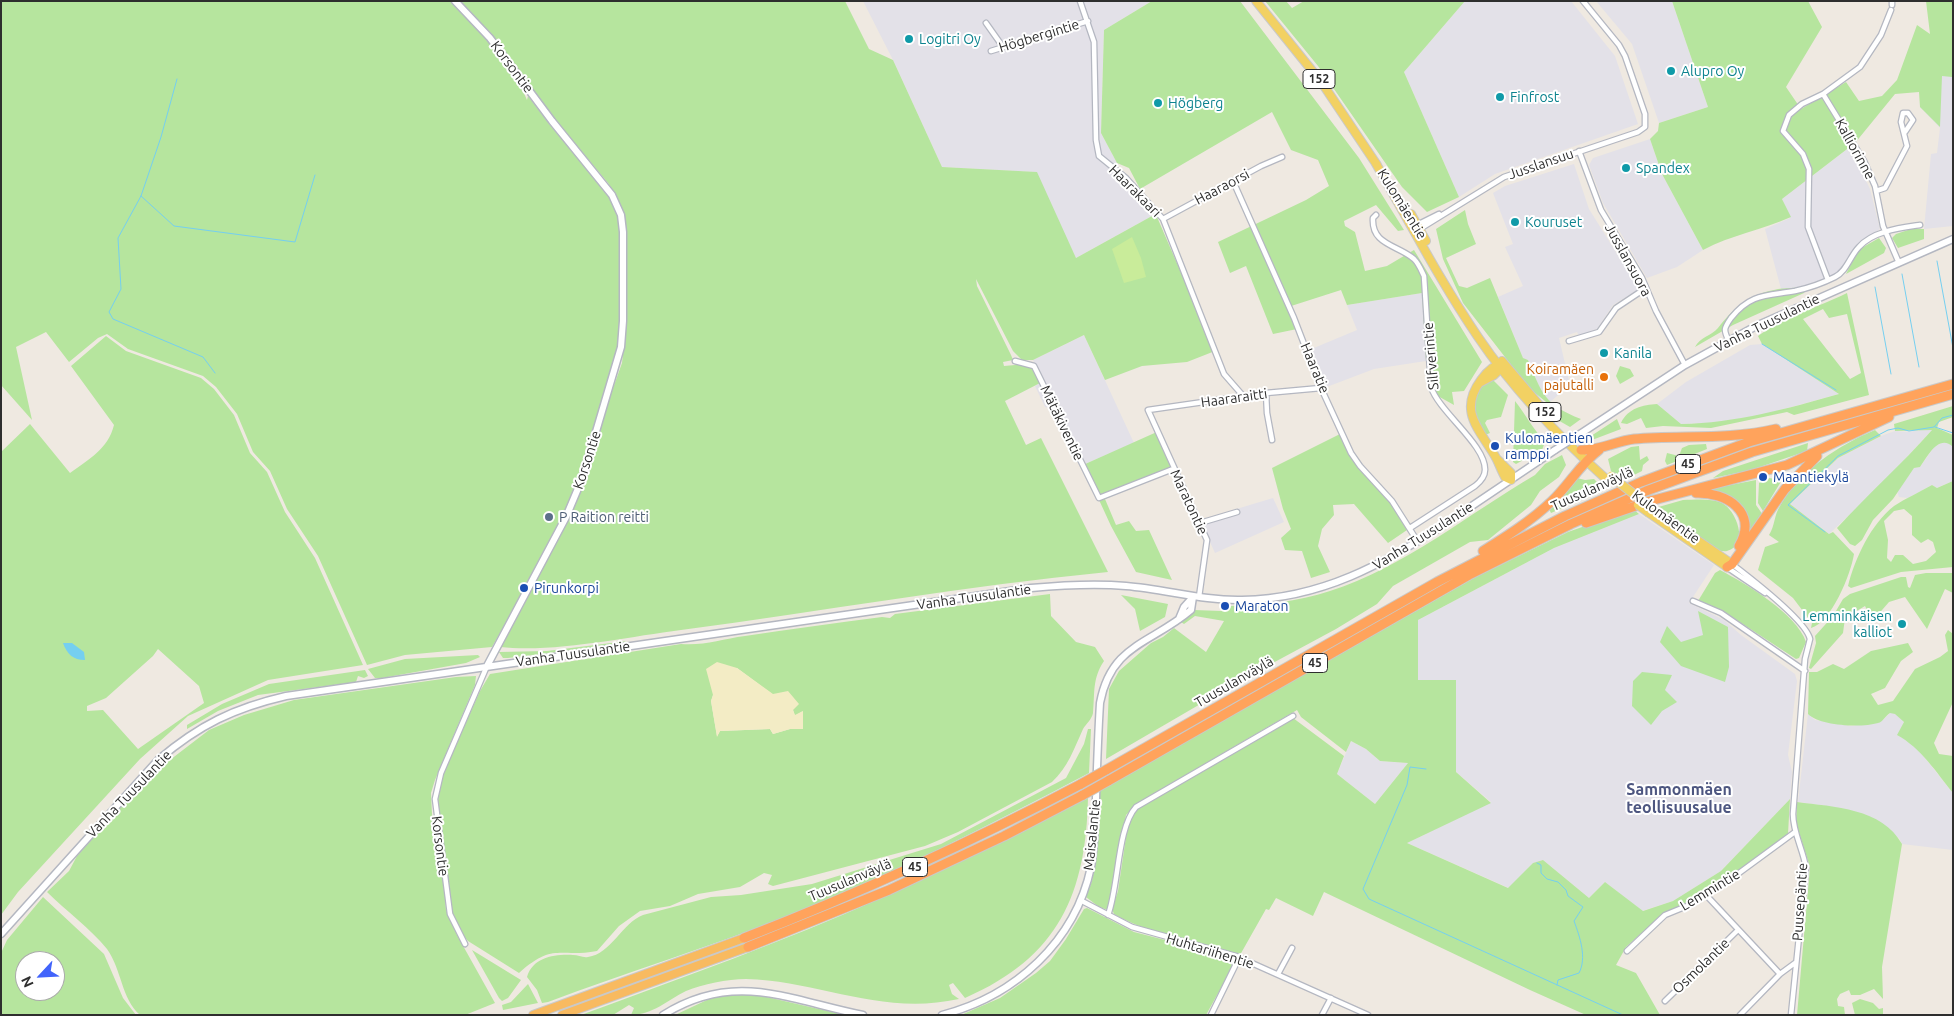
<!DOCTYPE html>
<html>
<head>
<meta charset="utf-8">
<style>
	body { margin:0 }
	#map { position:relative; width:1954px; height:1016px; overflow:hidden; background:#efe9e1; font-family:Ubuntu,sans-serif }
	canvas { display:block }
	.frame { position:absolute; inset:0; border:2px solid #2e2e2e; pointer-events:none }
	.north { position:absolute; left:15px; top:951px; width:50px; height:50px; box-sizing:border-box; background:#fff; border:1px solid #ababab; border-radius:50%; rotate:245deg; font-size:14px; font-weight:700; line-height:20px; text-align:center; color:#2e2e2e }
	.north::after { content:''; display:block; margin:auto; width:18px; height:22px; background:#4264fb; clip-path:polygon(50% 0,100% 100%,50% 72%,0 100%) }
</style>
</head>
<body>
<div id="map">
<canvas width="1954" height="1016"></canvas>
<div class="frame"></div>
<div class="north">N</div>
</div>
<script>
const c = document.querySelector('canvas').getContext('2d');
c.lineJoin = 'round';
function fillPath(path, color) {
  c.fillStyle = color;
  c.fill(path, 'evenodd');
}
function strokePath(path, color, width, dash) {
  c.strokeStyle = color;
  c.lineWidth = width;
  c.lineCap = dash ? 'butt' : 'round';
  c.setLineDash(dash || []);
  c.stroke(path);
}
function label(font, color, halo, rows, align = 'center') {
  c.font = font + ' Ubuntu,sans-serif';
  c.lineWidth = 4;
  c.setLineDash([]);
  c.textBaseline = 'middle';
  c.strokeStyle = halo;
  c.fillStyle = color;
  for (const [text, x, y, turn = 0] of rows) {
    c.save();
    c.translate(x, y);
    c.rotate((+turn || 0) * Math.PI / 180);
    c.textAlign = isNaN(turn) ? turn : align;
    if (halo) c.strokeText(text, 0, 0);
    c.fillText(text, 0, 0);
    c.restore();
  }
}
const industrial = new Path2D(`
	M863 1H1152L1104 30 1101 133 1117 163 1118 175 1152 216 1076 258 1034 172 942 167 893 60Z
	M1465 1H1571L1615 56 1638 124 1495 174 1459 197 1404 72Z
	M1596 1H1672L1708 107 1659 123 1632 44Z
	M1931 35 1953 52V226L1924 229 1931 154 1937 153 1940 128 1920 107Z
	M1650 139 1662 174 1703 250 1677 267 1647 278 1603 203 1589 165 1593 158Z
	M1850 147 1870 189 1880 229 1855 248 1839 271 1832 276 1795 289H1781L1765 229 1790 218 1782 199Z
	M1574 164 1589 209 1639 289 1613 305 1597 329 1579 336 1577 332 1559 338 1570 385 1550 402 1540 389 1528 360 1523 358 1498 297 1523 286 1505 247 1513 244 1493 193 1505 186Z
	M1422 293 1426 361 1374 369 1324 388 1309 350 1357 330 1347 305Z
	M1084 335 1134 443 1083 465 1065 426 1062 428 1053 409 1045 407 1035 386 1043 381 1033 360Z
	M1762 344 1839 394 1762 415 1713 423 1681 424 1657 404 1686 382 1750 345Z
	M1931 428 1932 430 1877 489 1829 534 1790 504 1838 458 1881 436 1895 431 1908 432Z
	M1943 442H1948L1953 447V481L1937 488 1932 485 1908 498 1899 497 1897 491 1914 468 1920 467 1934 447Z
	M1273 498 1284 522 1215 553 1200 520Z
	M1639 514 1714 565 1689 603 1724 620 1741 635 1795 674 1797 681 1788 755 1792 772 1790 799 1721 871 1673 901 1642 911 1605 882 1589 898 1543 860 1533 863 1509 888 1407 843 1491 802 1456 772V681L1418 680V620L1554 548Z
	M1890 713H1895L1904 722 1898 735 1909 741 1920 752 1953 793V850L1902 844 1899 838 1826 806 1798 802 1808 714 1815 720 1851 726 1883 720Z
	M1351 741 1366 749 1380 761 1408 763 1375 804 1337 774Z`);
const green = new Path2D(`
	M1 1H451C479 31 512 62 527 100L528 96 550 125 609 195 618 212 621 227V319L619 346 594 438 566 517 492 647 405 655 367 665 318 556 287 509 270 471 253 452 237 414 216 387 203 376 128 349 107 334 98 338 69 362 46 332 16 347 32 420 1 385Z
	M460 1H845L869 49 893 60 942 167 1037 172 1076 258 1152 216 1157 217 1215 351 1187 362 1142 366 1105 380 1084 335 1033 360H1022L1013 351 976 279 977 286 1011 355 1013 360 1003 362 1004 366 1026 364 1033 369 1040 383 1005 401 1026 445 1041 438 1108 572C964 586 823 611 681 630 626 637 554 653 500 647L567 517 622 363 625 337 624 216 620 204 608 183 557 122 487 29Z
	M1152 1H1240L1359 158 1404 230 1398 231 1376 205 1344 221 1345 226 1355 232 1365 271 1387 266 1414 250 1482 362 1464 391 1452 392 1454 405 1436 395 1432 361H1426L1422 293 1347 305 1341 290 1288 307 1297 329 1273 334 1246 266 1230 273 1218 242 1306 200 1329 186 1318 160 1291 150 1272 112 1140 189 1129 168 1117 163 1101 133 1104 30Z
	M1265 1H1286L1292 8 1304 1H1465L1404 72 1459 197 1427 212 1402 187 1318 66Z
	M1672 1H1808L1822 27 1786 87 1801 109 1846 82 1859 101 1882 96 1897 80 1917 25 1930 34 1926 1H1953L1952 77 1942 76 1940 127 1920 107 1919 92 1895 94 1855 143 1782 199 1791 217C1762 230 1731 235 1703 250L1662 174 1650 139 1658 131 1659 123 1708 107Z
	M1465 210 1468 224 1476 244 1446 258 1459 286 1467 288 1490 278 1523 358 1528 360C1542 394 1545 405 1581 419L1570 427 1556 419 1551 406 1529 388 1463 303 1443 259 1436 229Z
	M1911 229H1924V239L1898 248 1892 238 1896 234Z
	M1879 238 1886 248 1884 253 1846 274 1858 250Z
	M1808 286 1804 293 1733 325 1695 347C1700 337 1711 336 1718 328 1734 308 1747 295 1774 290 1785 287 1797 289 1808 286Z
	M1847 293 1869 395 1794 415 1787 412 1711 428 1663 426 1646 428 1641 418 1627 424 1621 423C1628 408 1643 405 1657 404L1681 424C1736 423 1786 409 1839 394L1762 344 1758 336C1785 316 1817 308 1847 293ZM1823 309 1829 318 1847 314 1861 373 1850 379 1803 319Z
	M106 336 126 351 201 378 214 389 234 415 250 453 267 472 285 512 315 558 363 665 268 680 188 716 140 759 18 892 1 915V452L30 424 70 473C89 459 108 449 114 425L71 366ZM158 649 199 686 204 703 138 749 103 710 87 711V706L106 698 153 656Z
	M1620 366 1630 369 1634 376 1620 384 1616 376Z
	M1492 379 1508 395 1501 417 1487 420 1485 423 1490 433 1485 435C1475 416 1474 412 1476 391Z
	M1515 401C1526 415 1533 429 1545 442L1542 450 1516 464 1513 462Z
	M1953 406V417L1939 422 1937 428 1953 435V447C1939 433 1927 457 1920 467L1914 468 1893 499 1873 520 1862 540 1855 546 1850 544 1837 528C1868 494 1902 464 1932 430L1895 431 1894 424Z
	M1617 419 1621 429 1592 440 1591 436Z
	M1875 430 1881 436 1838 458 1790 504 1829 534 1833 532 1854 554C1851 574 1831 623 1811 628L1812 623 1793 598 1758 570 1765 547 1779 542 1769 535C1775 526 1774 515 1780 506 1800 470 1839 445 1875 430Z
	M1159 431 1175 469 1105 499 1116 525 1129 521 1136 531 1149 530 1172 580 1136 572 1111 526 1083 465Z
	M1340 434 1353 461 1390 501 1407 530 1388 543 1354 504 1333 505 1334 515 1322 529 1318 546 1330 572 1311 578 1302 551 1285 550 1281 538 1291 529 1283 509 1272 468Z
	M1808 443 1807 451 1751 470 1713 478 1723 471Z
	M1706 444 1707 449 1667 465 1665 461 1667 453 1679 456 1682 448 1689 445Z
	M1639 446 1640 460 1647 456 1649 460 1643 465 1642 471 1622 481 1611 471 1608 459 1631 447Z
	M1562 455 1566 465 1559 477 1540 491 1531 505 1488 540 1470 542 1393 586 1377 604 1336 629 1245 678 1106 759 1109 689 1119 671 1151 643 1163 637 1174 628 1206 652 1224 621 1195 616 1184 624 1181 622 1194 610 1221 611 1229 606C1264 605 1297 602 1330 591 1405 567 1468 514 1535 475L1545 464Z
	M1577 478 1585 480 1594 479 1601 486 1583 499 1551 513 1549 509Z
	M1769 478 1782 480 1763 511 1758 503 1759 483Z
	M1756 480V505L1763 515 1746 541 1742 511 1700 491Z
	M1953 481V567L1901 572 1851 588 1848 586C1855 558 1871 524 1894 506 1906 498 1920 492 1932 485L1937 488ZM1904 509 1912 516V535L1921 543 1928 539 1933 542 1936 552 1926 561 1913 564 1903 555H1895L1891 562 1887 558 1888 540 1884 521 1894 511Z
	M1683 500C1695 500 1711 498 1722 503 1736 510 1750 545 1727 551 1724 552 1718 550 1715 550L1655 508Z
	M1633 509 1639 514 1554 548 1418 620V680H1456V772L1491 803 1407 843 1508 888 1533 863 1543 860 1589 898 1605 882 1643 911 1673 901 1721 871 1790 799 1788 834 1723 883 1662 915 1626 947 1616 965 1636 973 1660 1015H1586L1530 990 1324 892 1313 916 1276 898 1269 910 1266 909 1240 955C1198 940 1152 936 1114 914L1112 909 1118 891 1127 830 1135 808 1293 718 1344 756 1337 774 1375 804 1408 763 1380 761 1366 749 1351 741 1346 752 1301 717 1297 710 1138 803 1126 815 1117 874 1108 910 1099 907 1086 897 1092 881 1097 851 1099 791 1474 578 1568 532Z
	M1720 570C1746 584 1796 613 1806 642L1799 658 1796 659 1726 613 1698 601 1715 573Z
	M1926 573H1953V593L1945 589 1927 629 1905 597 1889 602 1876 617 1868 612 1865 606 1845 618 1843 633 1811 669 1809 668 1816 643 1815 636 1833 616 1843 599 1850 594 1901 577H1906L1908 587 1910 588 1915 575Z
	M1050 594 1051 616 1076 642 1095 647 1104 661C1092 679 1095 693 1093 713 1092 719 1086 724 1083 729 1074 749 1068 767 1052 782L958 832 925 846 773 886 768 884 772 875 764 873 740 887 698 894 670 906 640 911 619 926 597 951C559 958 554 942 519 973L468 941 461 933 453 916 437 811 440 780 480 691 490 674 681 644C703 646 722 639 745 636 790 629 836 623 882 617L890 618 895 614ZM737 668 793 710 795 716 803 711 790 729 773 734 770 729 720 731 717 736 711 701 713 695Z
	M1121 595 1168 604 1165 617 1140 631 1135 609Z
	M1698 611 1728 627 1729 667 1725 682 1681 666 1660 642 1667 626 1681 642 1703 635Z
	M1948 630 1953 634V702L1934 743 1939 754 1953 756V793C1936 772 1921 748 1897 735L1904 722 1895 714 1890 713C1885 716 1883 722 1878 723 1861 728 1820 726 1808 714L1809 672H1817L1833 664 1844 669 1871 651 1908 643 1913 652 1901 661 1885 688 1871 694 1878 705 1893 701 1915 669 1940 657 1948 651 1945 635Z
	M627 641 615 645 508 658H503L499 652 547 651Z
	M478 655 480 657 466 663 382 678H375L368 669 405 659Z
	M365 670 368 676 364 678 358 676 356 682 258 695 218 711 187 729V725L222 704 269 684Z
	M1642 672 1672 675 1665 690 1677 702 1662 711 1651 725 1632 706 1633 681Z
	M476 676 475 685 435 780 431 793 432 814 444 884 446 910 457 935 495 1003 465 1015H140C121 998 122 970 107 949 90 928 66 911 47 892L69 871 77 856 128 799 166 763 209 730 244 715 294 700 456 677Z
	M1088 729H1091L1089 773C990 825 891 875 787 916 708 948 627 972 548 1002L542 1003 537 990 527 977C533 957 555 954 573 955 578 955 583 958 588 957 611 954 622 923 643 915L711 897 741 895 812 884 941 844 1066 778 1084 744Z
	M1088 797C1086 894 1059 957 965 998L953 983 949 985 952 994 959 999C881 1016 820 981 746 979 727 979 703 984 686 991 668 1000 652 1015 631 1015L634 1008 629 1005 613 1015H581C681 978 783 942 881 898 952 867 1020 832 1088 797Z
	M1797 802C1834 807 1882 808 1902 844L1882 967 1883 999 1874 989 1860 995H1851L1849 990 1840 994 1837 999 1838 1006 1844 1007 1845 1015H1797L1810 867 1796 823Z
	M43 897 104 954 123 998 136 1015H1V953L7 940ZM25 961H55V991H25Z
	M1087 908 1134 932 1231 957 1232 968 1206 1015H961L1000 998 1036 973 1050 961 1066 939 1084 909Z
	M472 950 521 980 508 998 502 1001 499 998Z
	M528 984 538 1003 503 1010 502 1005 511 1002Z
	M732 994 758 995 845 1015H675L709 999Z
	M1860 999 1873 1003 1879 1009 1883 1008V1015H1855L1852 1003Z`);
const sand = new Path2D(`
	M717 662 737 668 773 694 788 691 799 704 793 710 795 715 803 711V729H790L773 734 770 729 720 731 717 737 711 701 713 695 706 669Z`);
const pitch = new Path2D(`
	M1132 237 1141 258 1146 277 1124 283 1112 249Z`);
const water = new Path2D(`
	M63 643H72L84 652 85 660C73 660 67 654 63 643Z`);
const stream = new Path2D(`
	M177 79 161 137 141 196 118 238 121 289 109 312 113 319 203 357 215 373
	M141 196 174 226 295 242 315 175
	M1937 261 1953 348
	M1902 274 1919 367
	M1875 287 1891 374
	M1762 344 1836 390
	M1935 427 1953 433
	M1825 532 1788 505 1838 456 1888 430 1898 428 1909 431 1934 427 1942 418 1953 415
	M1426 769 1410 767 1407 785 1363 889 1369 899 1623 1015
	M1537 863 1541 865V873L1547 879 1558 882 1566 890 1568 896 1583 907 1574 921C1580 937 1587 958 1579 973L1558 980 1557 985`);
const minor = new Path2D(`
	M1080 1 1094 42 1096 140 1099 156 1126 178 1163 219 1224 374 1245 398
	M1892 5V1
	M986 23 1003 47
	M991 51 1088 21
	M1823 94 1864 161 1875 186 1883 226 1899 263
	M1579 151 1601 210 1642 278 1656 311 1685 365
	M1233 181 1294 318 1321 388 1351 453 1360 466 1392 501 1418 542
	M1876 191 1885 188 1907 146 1901 122 1903 113H1908L1913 120 1905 132
	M1376 215 1373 218C1371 245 1398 245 1414 259 1419 264 1421 270 1424 276L1431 387C1439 412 1486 445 1485 470 1485 477 1480 482 1475 486L1410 528
	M1163 219 1261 166 1282 157
	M1417 225 1439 214
	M1418 230 1504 177 1638 132 1645 127V114L1625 56 1619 45 1583 1
	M1828 280 1808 227 1809 169 1803 154 1783 131 1789 115 1802 104 1823 94 1860 67 1881 35 1891 10
	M1569 341 1599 332 1616 308 1646 288
	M1729 341C1723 330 1724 328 1731 318 1751 293 1767 296 1795 291 1809 288 1823 283 1835 277 1847 271 1850 256 1859 247 1873 231 1900 228 1920 225
	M1015 361 1034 366 1099 498 1173 469
	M1266 393 1267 413 1272 440
	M1200 523 1237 512
	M1732 564C1749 577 1806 621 1810 639L1805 659 1793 814C1793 833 1803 849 1806 868L1791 1015
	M1728 568 1765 593
	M1199 597 1207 540 1148 410 1266 393 1321 388
	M1693 601 1721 613 1805 671
	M1706 895 1780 974
	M1080 900 1132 927 1236 956 1368 1015
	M1108 915C1119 886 1117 828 1136 807L1293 716
	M465 944 450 914 435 799 441 773 487 666
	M1627 951 1665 915 1687 906 1735 876 1795 832
	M1278 974 1292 948
	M1665 1001 1738 930
	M1211 1015 1235 966 1236 956
	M1322 1015 1331 998
	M1740 1015 1780 974 1795 963`);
const secondary = new Path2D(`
	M455 1 490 38 552 121 612 195 621 215 623 232V321L621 347 582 479 566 517 487 666
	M1580 434 1685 365 1758 325 1953 239
	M1179 619 1184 607 1193 597
	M1 934 158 760C199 725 234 708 286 696L1031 588C1063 585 1094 583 1126 586 1165 589 1203 601 1242 600 1321 599 1384 564 1448 522 1484 498 1519 474 1555 450
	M663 1015C735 970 788 1000 863 1015
	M942 1015C1015 996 1075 942 1091 867 1095 845 1095 821 1096 798 1097 766 1098 735 1100 703 1111 644 1151 644 1191 610L1193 597`);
const primary = new Path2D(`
	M1256 1 1322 83 1377 165
	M1375 162C1409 221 1440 281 1478 337 1514 390 1558 436 1605 478
	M1411 214 1426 241
	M1502 361 1551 419
	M1481 382 1494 375 1503 366
	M1496 458 1511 473V480L1505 477C1501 470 1499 463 1495 456 1479 429 1458 411 1481 380 1486 373 1493 365 1502 364
	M1655 511 1732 564
	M1649 513 1727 567`);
const trunk = new Path2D(`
	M533 1015 744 938
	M562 1015 748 947`);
const motorway = new Path2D(`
	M1581 450C1599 451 1616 441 1634 439 1681 435 1729 440 1776 429
	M1696 493C1726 492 1759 512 1739 546
	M1586 523 1650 501 1787 465 1889 417
	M1483 551C1507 536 1531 521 1552 501 1569 485 1580 464 1599 450
	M1727 567 1732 564 1785 489 1817 456
	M1106 770 1437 582 1565 516 1641 482 1749 442 1953 384
	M1108 781 1469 575 1571 524 1646 491 1752 452 1953 394
	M744 938C860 893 971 842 1081 784
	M748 947 889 890 1004 836 1083 795`);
const secondaryBridge = new Path2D(`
	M1555 450 1580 434`);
const primaryBridge = new Path2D(`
	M1611 476 1655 511
	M1638 505 1649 513`);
const motorwayBridge = new Path2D(`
	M1081 784 1106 770
	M1083 795 1108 781`);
const markers = [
	[909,39,5,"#0f9aa8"],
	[1671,71,5,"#0f9aa8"],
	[1500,97,5,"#0f9aa8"],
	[1158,103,5,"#0f9aa8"],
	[1626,168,5,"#0f9aa8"],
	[1515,222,5,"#0f9aa8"],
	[1604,353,5,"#0f9aa8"],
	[1604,377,5,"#e8710a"],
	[1495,446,5,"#1a4fb4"],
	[1763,477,5,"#1a4fb4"],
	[549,517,5,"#5c6f8a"],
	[524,588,5,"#1a4fb4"],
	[1225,606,5,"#1a4fb4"],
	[1902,624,5,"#0f9aa8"]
];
const shields = [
	[1319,79,32],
	[1545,412,32],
	[1688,464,25],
	[1315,663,25],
	[915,867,25]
];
const shieldNames = [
	["152",1319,79],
	["152",1545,412],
	["45",1688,464],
	["45",1315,663],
	["45",915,867]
];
const streetNames = [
	["Högbergintie",1039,36,-17],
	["Korsontie",512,67,53],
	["Kalliorinne",1855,149,61],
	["Jusslansuu",1541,164,-19],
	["Haaraorsi",1222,187,-28],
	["Haarakaari",1135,191,45],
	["Kulomäentie",1402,204,58],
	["Jusslansuora",1628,260,61],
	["Vanha Tuusulantie",1767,323,-26],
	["Silfverintie",1431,356,-95],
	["Haaratie",1315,368,67],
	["Haararaitti",1234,398,-8],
	["Mätäkiventie",1062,423,64],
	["Korsontie",587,460,-72],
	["Tuusulanväylä",1592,489,-24],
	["Maratontie",1189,502,65],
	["Kulomäentie",1666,517,36],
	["Vanha Tuusulantie",1423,536,-32],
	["Vanha Tuusulantie",974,597,-8],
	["Vanha Tuusulantie",573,654,-8],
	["Tuusulanväylä",1234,682,-30],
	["Vanha Tuusulantie",129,794,-46],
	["Maisalantie",1092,835,-84],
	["Korsontie",440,846,83],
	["Tuusulanväylä",850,880,-23],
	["Lemmintie",1710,890,-31],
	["Puusepäntie",1800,902,-86],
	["Huhtariihentie",1210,951,17],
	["Osmolantie",1701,966,-44]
];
const cultureNames = [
	["Logitri Oy",919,39],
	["Alupro Oy",1681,71],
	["Finfrost",1510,97],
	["Högberg",1168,103],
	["Spandex",1636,168],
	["Kouruset",1525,222],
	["Kanila",1614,353],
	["Lemminkäisen",1892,616,"right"],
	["kalliot",1892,632,"right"]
];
const foodNames = [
	["Koiramäen",1594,369],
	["pajutalli",1594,385]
];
const transitNames = [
	["Kulomäentien",1505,438],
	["ramppi",1505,454],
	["Maantiekylä",1773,477],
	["Pirunkorpi",534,588],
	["Maraton",1235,606]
];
const serviceNames = [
	["P Raition reitti",559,517]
];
const quarterNames = [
	["Sammonmäen",1679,790],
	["teollisuusalue",1679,808]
];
fillPath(industrial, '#e3e1e8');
fillPath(green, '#b6e59e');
fillPath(sand, '#f3ecc5');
fillPath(pitch, '#c9ec9a');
fillPath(water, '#75cff0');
strokePath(stream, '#75cff0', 1);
strokePath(minor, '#b4b7c1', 7);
strokePath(secondary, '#b4b7c1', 9);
strokePath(primary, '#c9c9c9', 10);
strokePath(trunk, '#c9c9c9', 10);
strokePath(motorway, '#c9c9c9', 11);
strokePath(minor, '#fff', 4.5);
strokePath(secondary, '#fff', 6);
strokePath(primary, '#f2d163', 8);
strokePath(trunk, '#f8ba60', 8);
strokePath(motorway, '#ffa35c', 9);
strokePath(secondaryBridge, '#b4b7c1', 9, []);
strokePath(primaryBridge, '#c9c9c9', 10, []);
strokePath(motorwayBridge, '#c9c9c9', 11, []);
strokePath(secondaryBridge, '#fff', 6);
strokePath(primaryBridge, '#f2d163', 8);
strokePath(motorwayBridge, '#ffa35c', 9);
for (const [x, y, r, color] of markers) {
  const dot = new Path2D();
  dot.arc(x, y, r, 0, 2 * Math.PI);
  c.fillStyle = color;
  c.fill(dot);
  strokePath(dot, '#fff', 2);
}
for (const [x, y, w] of shields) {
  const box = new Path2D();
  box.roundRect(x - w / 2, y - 9.5, w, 19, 4);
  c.fillStyle = '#fff';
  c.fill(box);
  strokePath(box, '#2e2e2e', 1);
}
label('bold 12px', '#2e2e2e', null, shieldNames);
label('14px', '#2e2e2e', '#fff', streetNames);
label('14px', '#0d838f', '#fff', cultureNames, 'left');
label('14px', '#c56008', '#fff', foodNames, 'right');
label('14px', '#164399', '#fff', transitNames, 'left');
label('14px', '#4e5e75', '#fff', serviceNames, 'left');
label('bold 16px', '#4d5680', '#fff', quarterNames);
</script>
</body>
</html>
